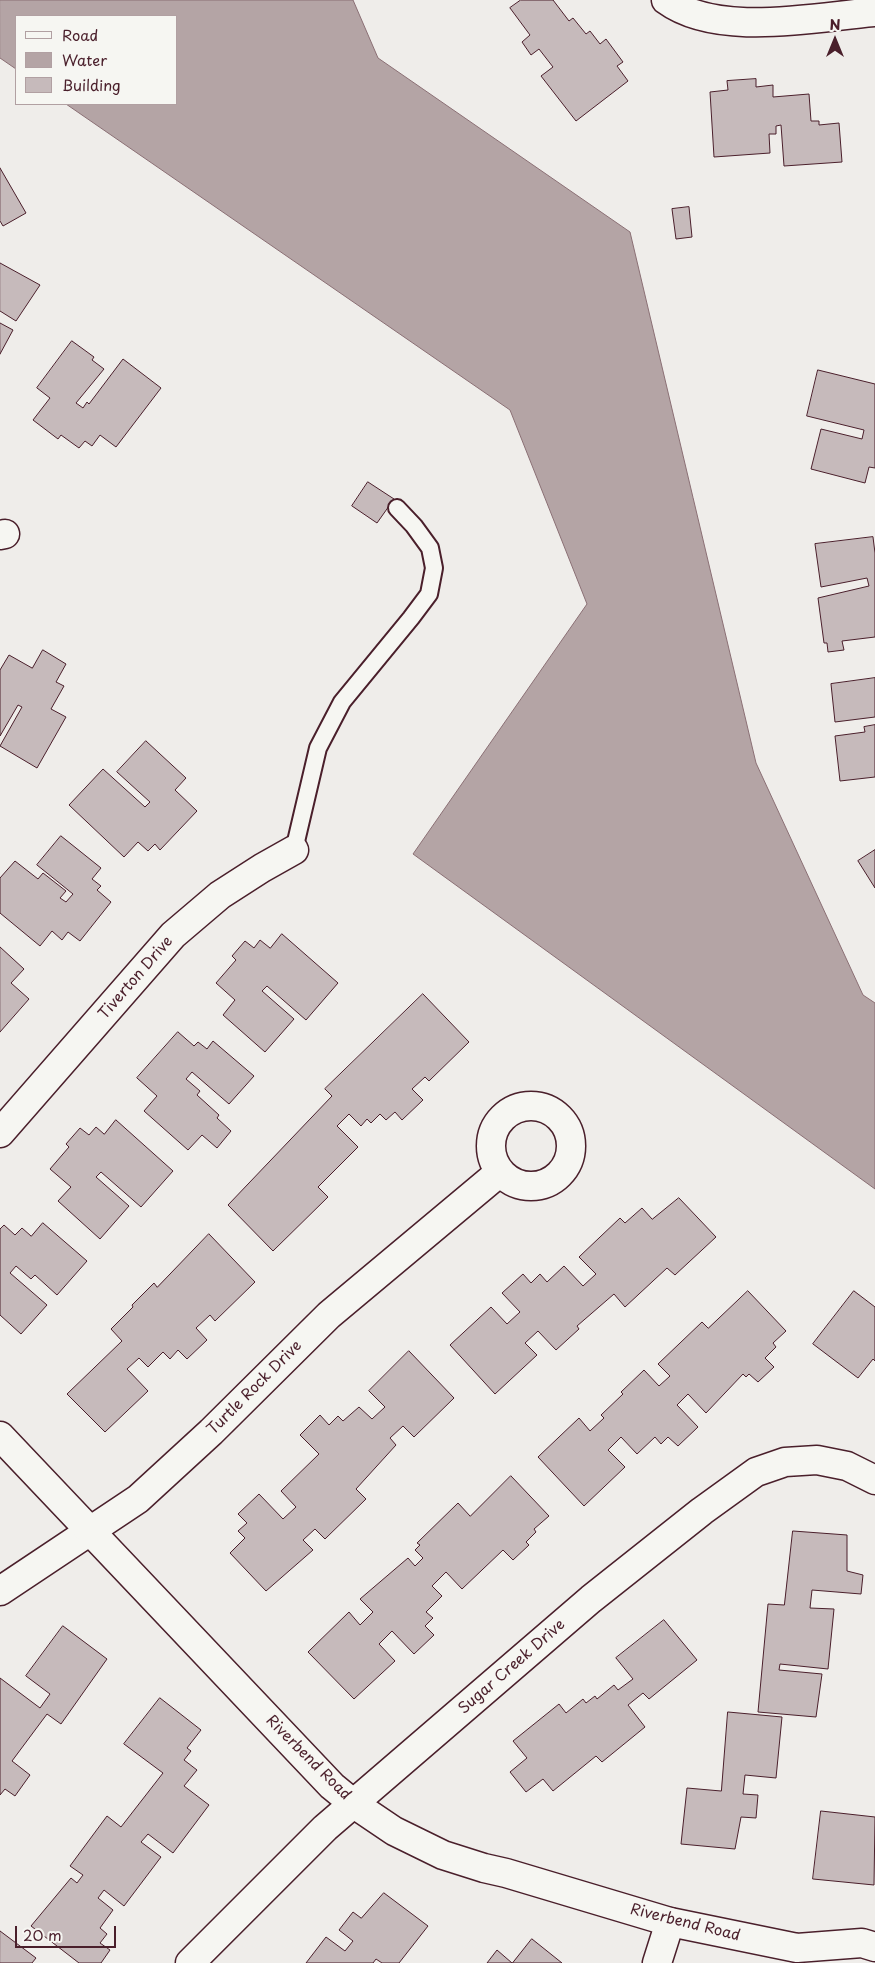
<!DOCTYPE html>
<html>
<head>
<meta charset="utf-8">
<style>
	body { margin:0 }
	#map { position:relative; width:875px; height:1963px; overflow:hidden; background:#efedea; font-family:"Playpen Sans",sans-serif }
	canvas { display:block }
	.legend { position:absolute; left:15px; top:15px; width:162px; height:90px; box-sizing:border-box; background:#f6f6f2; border:1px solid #b1a0a2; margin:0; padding:6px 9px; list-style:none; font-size:15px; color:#4a1f2b }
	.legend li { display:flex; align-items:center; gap:10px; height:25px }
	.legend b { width:25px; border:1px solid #b1a0a2 }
	.north { position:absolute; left:810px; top:15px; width:50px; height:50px; -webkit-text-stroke:4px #f6f6f2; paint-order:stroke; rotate:0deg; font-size:14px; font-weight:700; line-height:20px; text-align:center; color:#4a1f2b }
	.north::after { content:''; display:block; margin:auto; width:18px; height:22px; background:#4a1f2b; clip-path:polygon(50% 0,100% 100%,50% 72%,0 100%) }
	.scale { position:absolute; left:15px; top:1926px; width:101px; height:22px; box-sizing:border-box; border:2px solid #4a1f2b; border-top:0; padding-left:6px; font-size:15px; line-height:18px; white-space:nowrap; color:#4a1f2b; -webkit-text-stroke:4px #f6f6f2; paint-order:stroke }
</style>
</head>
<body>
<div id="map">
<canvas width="875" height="1963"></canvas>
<ul class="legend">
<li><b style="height:6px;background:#f6f6f2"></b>Road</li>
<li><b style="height:14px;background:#b4a4a5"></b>Water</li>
<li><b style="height:14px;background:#c6babb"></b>Building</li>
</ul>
<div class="north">N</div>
<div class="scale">20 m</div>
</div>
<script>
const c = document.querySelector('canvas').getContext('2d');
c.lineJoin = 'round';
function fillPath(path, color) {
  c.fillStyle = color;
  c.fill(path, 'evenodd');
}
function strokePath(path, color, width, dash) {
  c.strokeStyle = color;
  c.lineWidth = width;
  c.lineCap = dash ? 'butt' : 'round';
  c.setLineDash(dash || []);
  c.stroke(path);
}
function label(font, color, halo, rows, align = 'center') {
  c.font = font + ' "Playpen Sans",sans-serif';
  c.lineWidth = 4;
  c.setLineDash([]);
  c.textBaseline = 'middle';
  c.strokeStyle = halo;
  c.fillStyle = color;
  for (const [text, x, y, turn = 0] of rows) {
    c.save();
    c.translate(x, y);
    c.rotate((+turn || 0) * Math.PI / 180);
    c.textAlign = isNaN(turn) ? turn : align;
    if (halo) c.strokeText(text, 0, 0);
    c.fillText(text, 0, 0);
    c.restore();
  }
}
const water = new Path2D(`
	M0 0H353L378 58 630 232 756 763 863 995 875 1003V1189L413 854 587 604 510 410 66 104H176V16H16V69L0 58Z`);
const building = new Path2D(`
	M521 0H553L569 21 573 18 586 34 590 31 600 44 606 39 623 62 617 66 628 81 576 121 541 76 553 67 539 49 531 55 522 42 530 35 510 8Z
	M756 79V87L773 85V97L809 94 811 121H819V125L839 123 842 162 784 166 781 125 776 126V134H769L770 153 714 157 710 92 728 90 727 81Z
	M0 168 26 213 3 226 0 221Z
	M689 207 692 237 676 239 672 209Z
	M0 263 40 285 16 321 0 311Z
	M0 323 13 330 0 354Z
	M72 341 94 357 92 360 104 369 76 403 83 408 87 402 89 404 123 359 161 388 116 447 100 435 92 446 85 441 79 448 61 435 58 439 33 420 50 398 37 388Z
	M818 370 875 384V468L869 467 865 483 811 469 821 429 862 439 864 430 807 416Z
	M368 482 394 499 377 523 352 506Z
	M873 537 875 553V637L842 641 844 650 828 652 827 643H824L818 598 869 586 867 578 821 587 815 544Z
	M43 650 66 664 56 682 64 686 51 709 66 717 37 768 0 746 22 707 18 705 0 736V670L9 655 32 668Z
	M875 678V717L835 722 831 684Z
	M875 725V777L840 781 835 736 865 732 864 727Z
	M146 741 186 778 175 790 197 811 160 850 155 844 148 851 138 842 124 857 69 805 103 769 145 807 150 802 117 772Z
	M61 836 101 868 92 879 101 886 97 890 111 902 80 941 68 932 62 940 52 931 40 946 0 913V878L15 861 38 879 43 873 66 891 60 898 66 902 73 894 37 865Z
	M875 850V888L858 861Z
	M282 934 338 983 306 1020 267 986 262 991 294 1019 265 1052 223 1015 235 1000 216 983 236 960 232 956 245 941 254 948 260 940 270 948Z
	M0 947 24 969 11 983 29 999 0 1032Z
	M423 994 469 1042 429 1081 425 1077 412 1089 423 1100 402 1120 395 1112 386 1120 380 1114 371 1123 367 1119 361 1126 349 1114 337 1126 358 1147 318 1187 328 1197 273 1251 228 1205 332 1096 325 1089Z
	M178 1032 194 1046 198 1042 207 1049 213 1041 254 1076 229 1104 192 1072 186 1079 200 1091 197 1095 219 1115 217 1118 231 1131 217 1148 202 1135 188 1150 144 1111 157 1096 137 1078Z
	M116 1120 173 1171 141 1207 101 1172 96 1177 129 1206 100 1239 58 1201 71 1187 50 1169 69 1147 66 1144 80 1128 89 1135 96 1127 104 1134Z
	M679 1198 716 1237 675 1275 667 1268 625 1307 614 1294 577 1326 579 1329 556 1350 538 1331 525 1343 537 1355 495 1394 450 1345 491 1307 507 1324 520 1312 502 1293 523 1274 531 1283 540 1274 547 1282 564 1266 583 1286 596 1274 579 1257 620 1218 625 1223 642 1208 652 1219Z
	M43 1223 87 1261 57 1295 35 1275 31 1279 16 1266 10 1273 47 1305 21 1334 0 1315V1229L4 1225 15 1235 22 1228 31 1236Z
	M209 1234 255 1282 215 1321 210 1315 196 1328 207 1340 187 1359 178 1350 170 1359 163 1352 148 1367 139 1358 127 1369 148 1391 105 1432 67 1394 122 1341 111 1329 133 1307 132 1305 154 1283 157 1287Z
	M748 1291 786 1331 773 1343 776 1347 765 1358 774 1367 758 1382 749 1374 746 1377 743 1374 706 1413 688 1394 677 1405 698 1427 678 1446 668 1437 661 1444 655 1437 637 1454 621 1437 608 1450 625 1467 584 1506 538 1457 579 1418 590 1431 604 1418 601 1415 623 1394 621 1392 644 1370 659 1386 670 1376 658 1364 702 1322 708 1328Z
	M854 1291 875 1307V1361L873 1359 858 1378 813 1344Z
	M409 1351 454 1398 414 1437 403 1426 390 1438 396 1445 356 1489 366 1499 325 1539 315 1529 303 1540 313 1550 266 1591 230 1553 245 1538 238 1531 247 1523 238 1514 259 1494 283 1519 296 1507 281 1491 319 1454 300 1435 320 1415 329 1425 338 1416 343 1421 359 1407 372 1419 385 1407 369 1391Z
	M511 1476 549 1516 534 1529 536 1532 526 1542 529 1545 513 1560 503 1550 462 1589 446 1572 432 1586 442 1596 426 1612 433 1618 425 1626 434 1635 414 1654 392 1631 379 1644 395 1661 354 1699 308 1652 349 1612 360 1625 373 1612 360 1599 408 1558 415 1566 423 1558 415 1550 420 1545 417 1543 458 1503 470 1516Z
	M793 1531 847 1535V1571L863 1575 861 1594 812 1590 810 1608 834 1609 828 1669 780 1664 779 1670 822 1674 816 1717 758 1712 768 1604 784 1605Z
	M664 1620 697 1660 649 1699 643 1693 628 1705 645 1727 602 1762 596 1756 553 1791 543 1779 526 1792 510 1772 527 1758 513 1741 559 1704 566 1713 583 1699 586 1703 595 1696 597 1699 614 1685 618 1690 633 1679 616 1658Z
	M63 1626 107 1659 61 1724 47 1714 12 1761 30 1775 15 1796 5 1789 0 1795V1678L40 1708 50 1694 26 1676Z
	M160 1698 201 1730 187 1748 191 1751 184 1760 197 1770 184 1786 209 1805 173 1853 148 1834 141 1842 161 1857 124 1906 104 1890 98 1898 113 1910 100 1928 107 1934 100 1943 110 1950 101 1963H79L31 1926 71 1878 77 1883 83 1875 70 1866 107 1816 121 1827 163 1773 124 1744Z
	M728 1712 782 1717 776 1778 745 1775 743 1794 758 1795 756 1818 741 1817 735 1849 681 1844 687 1788 721 1791Z
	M821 1811 875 1817 874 1885 813 1879Z
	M384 1893 428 1926 399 1963H382L376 1959 373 1963H306L326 1937 345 1951 353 1941 339 1930 353 1912 361 1918Z
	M0 1931 36 1958 32 1963H0Z
	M532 1939 562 1963H487L497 1950 512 1963Z`);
const lane = new Path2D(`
	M294 850 318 748 342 702 411 618 429 594 434 568 430 548 414 526 397 508`);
const street = new Path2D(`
	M666 0C718 38 814 17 875 12
	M0 535 5 534
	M491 1146a40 40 0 1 1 80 0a40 40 0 1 1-80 0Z
	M0 1133 173 935 220 895 262 868 294 850
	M0 1591 138 1499 211 1432 329 1315 500 1172
	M190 1963 325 1828 591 1599 702 1511 756 1472 785 1462 817 1460 847 1466 875 1480
	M657 1963 670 1922`);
const secondary = new Path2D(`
	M0 1436 332 1786 354 1804 394 1831 443 1855 484 1868 506 1873 670 1922 797 1948 862 1943 875 1947`);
const streetNames = [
	["Tiverton Drive",136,978,-49],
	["Turtle Rock Drive",255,1388,-45],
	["Sugar Creek Drive",512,1667,-41],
	["Riverbend Road",308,1758,45],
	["Riverbend Road",685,1923,14]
];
fillPath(water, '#b4a4a5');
strokePath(water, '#8a6f74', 1);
fillPath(building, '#c6babb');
strokePath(building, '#4a1f2b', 1);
strokePath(lane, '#4a1f2b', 20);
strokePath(street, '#4a1f2b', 31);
strokePath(secondary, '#4a1f2b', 31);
strokePath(lane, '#f6f6f2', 16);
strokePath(street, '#f6f6f2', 28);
strokePath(secondary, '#f6f6f2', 28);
label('15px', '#4a1f2b', '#f6f6f2', streetNames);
</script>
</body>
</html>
